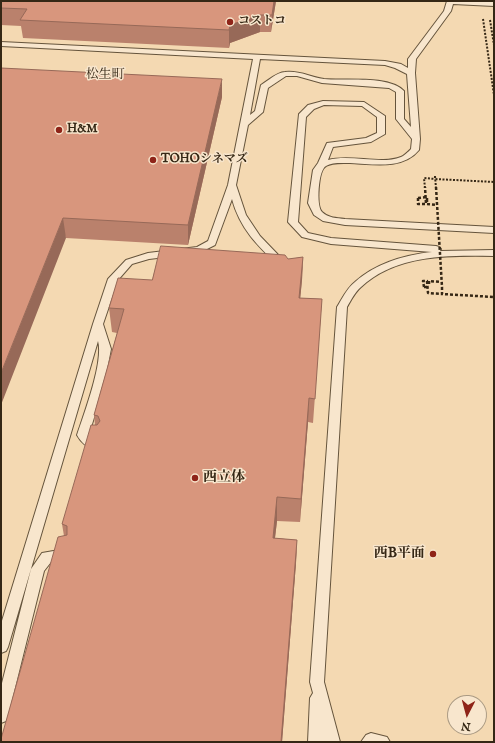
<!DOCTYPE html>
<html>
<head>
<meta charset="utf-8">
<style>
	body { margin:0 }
	#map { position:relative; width:495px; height:743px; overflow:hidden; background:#f4d9b2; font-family:"IM FELL English",serif }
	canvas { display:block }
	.frame { position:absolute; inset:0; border:2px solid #352715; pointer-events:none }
	.north { position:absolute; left:447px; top:695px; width:40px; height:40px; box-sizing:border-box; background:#f8e6cd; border:1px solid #aa9a83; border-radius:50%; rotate:186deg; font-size:11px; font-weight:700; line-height:16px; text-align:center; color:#352715 }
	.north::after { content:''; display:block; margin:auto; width:14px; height:18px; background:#8f2418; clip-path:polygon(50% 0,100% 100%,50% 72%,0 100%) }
</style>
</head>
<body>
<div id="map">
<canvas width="495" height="743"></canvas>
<div class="frame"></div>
<div class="north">N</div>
</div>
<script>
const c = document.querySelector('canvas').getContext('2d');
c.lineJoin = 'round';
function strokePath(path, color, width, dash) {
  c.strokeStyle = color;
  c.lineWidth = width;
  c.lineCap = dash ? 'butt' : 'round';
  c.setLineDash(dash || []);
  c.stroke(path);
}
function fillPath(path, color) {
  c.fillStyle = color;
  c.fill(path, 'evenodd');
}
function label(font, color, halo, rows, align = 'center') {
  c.font = font + ' "IM FELL English","Noto Serif JP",serif';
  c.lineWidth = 3;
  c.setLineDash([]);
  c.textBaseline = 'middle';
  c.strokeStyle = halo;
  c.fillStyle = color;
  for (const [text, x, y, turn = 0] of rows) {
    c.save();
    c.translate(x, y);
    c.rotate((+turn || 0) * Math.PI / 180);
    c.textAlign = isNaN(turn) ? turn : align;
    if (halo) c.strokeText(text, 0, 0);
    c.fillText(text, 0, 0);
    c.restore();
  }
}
const pathFar1 = new Path2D(`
	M483 19 494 95
	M490 20 494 45
	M435 176V179L494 182
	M425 188 424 178 435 179`);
const path = new Path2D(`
	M418 198V204H426L425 187
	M427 199V204L437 205
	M429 284V281L441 282
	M424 287 423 281H427L428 293 442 294
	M442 287V294L494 297`);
const service = new Path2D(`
	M447 1 494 2V6L453 4 451 11 416 59 415 73 420 139 419 150C403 170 373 164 350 163 342 163 332 162 326 166 318 170 316 206 322 212 328 218 337 218 345 219L494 227V233L345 225 323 221 314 215 308 203 313 170 318 163 327 143 366 138 377 133V117L362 106 324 105 314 109 306 117 298 222 308 233 331 238 436 246 439 247 441 249 440 251 494 250V256C450 255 396 254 361 287 355 292 351 300 347 307L324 682 340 742H324V738V742H308L310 698 313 693 310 682 337 307C342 299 347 288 355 282 376 263 405 255 432 252L331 244 302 237 288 222 299 114 308 105 323 101 364 102 385 116V134L371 142 333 147 328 160C351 154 381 165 401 157 404 156 408 152 411 149L412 139 396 119V92L389 88 322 83 297 76H286L268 88 263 112 248 125 236 185 246 215 260 236 286 263 288 265 286 267H280C258 246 240 229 232 199L215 245 199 253 149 259 132 264 118 280 103 324 111 349 104 385 89 434 94 439 100 441 102 444 100 447C89 450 82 444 77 435 84 414 104 361 98 341L8 647 6 651 1 653V624L93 324 108 279 126 260 148 253 197 247 208 241 228 185 253 59 1 46V42L385 61 401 64 408 68V59L444 11ZM260 59 385 65 395 68 407 74 411 127 404 119V91C389 75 345 81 324 79 310 77 299 70 285 72 277 72 268 81 261 85L255 111 250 115Z
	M65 549 70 550 71 554 70 558 51 562 44 571 8 716 6 721 1 723V687L31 569 42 553Z
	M371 733 387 737 390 742H361L366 735Z`);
const pathBridgeFar1 = new Path2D(`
	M435 176 436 188`);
const pathBridge = new Path2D(`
	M436 187 442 287
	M418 198 427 197V199
	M424 287H429`);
const wall = new Path2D(`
	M1 1H276L271 32H260L230 43 229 48 23 38 21 26 1 25Z
	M1 68 222 97 188 245 66 238Z
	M303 257 302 280 300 298 322 299 313 423 308 422 300 522 277 521 275 538 297 540 296 563 282 742H1L64 536 62 524 95 425 94 415 117 333 112 332 109 308 152 280Z`);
const shadedWall = new Path2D(`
	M274 1H276L271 32 272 15Z
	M260 15V32L230 43 229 48V30L230 25Z
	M222 79V97L188 245V225Z
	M63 218 66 238 1 405V373Z
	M303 257 302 280 298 322 299 298Z
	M309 398 308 422 300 522 301 499Z
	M277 497V521L272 562 273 538Z
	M297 540 296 563 282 742H281Z`);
const building = new Path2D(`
	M1 1H274L272 15H260L230 25 229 30 20 20 27 9 1 8Z
	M1 68 222 79 188 225 63 218 1 373Z
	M161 246 285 255 288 259 303 257 299 298 322 299 315 399 309 398 301 499 277 497 273 538 297 540 281 742H1V739L58 537 67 535V526L62 524 91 425H97L100 421 98 416 94 415 124 309 109 308 118 278 152 280Z`);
const markers = [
	[230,22,4,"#8f2418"],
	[59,130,4,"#8f2418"],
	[153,160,4,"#8f2418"],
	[195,478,4,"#8f2418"],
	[433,554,4,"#8f2418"]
];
const farPoinames = [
	["コストコ",238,22],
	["H&M",67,130],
	["TOHOシネマズ",161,160]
];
const farNeighbourhoodnames = [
	["松生町",105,75]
];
const poiNames = [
	["西立体",203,478],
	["西B平面",425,554,"right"]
];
strokePath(service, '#65543c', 2);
strokePath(pathFar1, '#352715', 2, [2, 1.5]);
strokePath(path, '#352715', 2.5, [3, 2]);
fillPath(service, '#f8e6cd');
strokePath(pathBridgeFar1, '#352715', 2, [2, 1.5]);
strokePath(pathBridge, '#352715', 2.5, [3, 2]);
fillPath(wall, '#ba816c');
fillPath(shadedWall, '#976958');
fillPath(building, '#d8967d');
strokePath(building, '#976958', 1);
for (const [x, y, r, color] of markers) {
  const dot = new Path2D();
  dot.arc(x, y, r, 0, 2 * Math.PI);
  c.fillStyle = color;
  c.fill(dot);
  strokePath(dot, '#f8e6cd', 1.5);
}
label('bold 12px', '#352715', '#f8e6cd', farPoinames, 'left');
label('13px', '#352715', '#f8e6cd', farNeighbourhoodnames);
label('bold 14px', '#352715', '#f8e6cd', poiNames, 'left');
</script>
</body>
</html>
